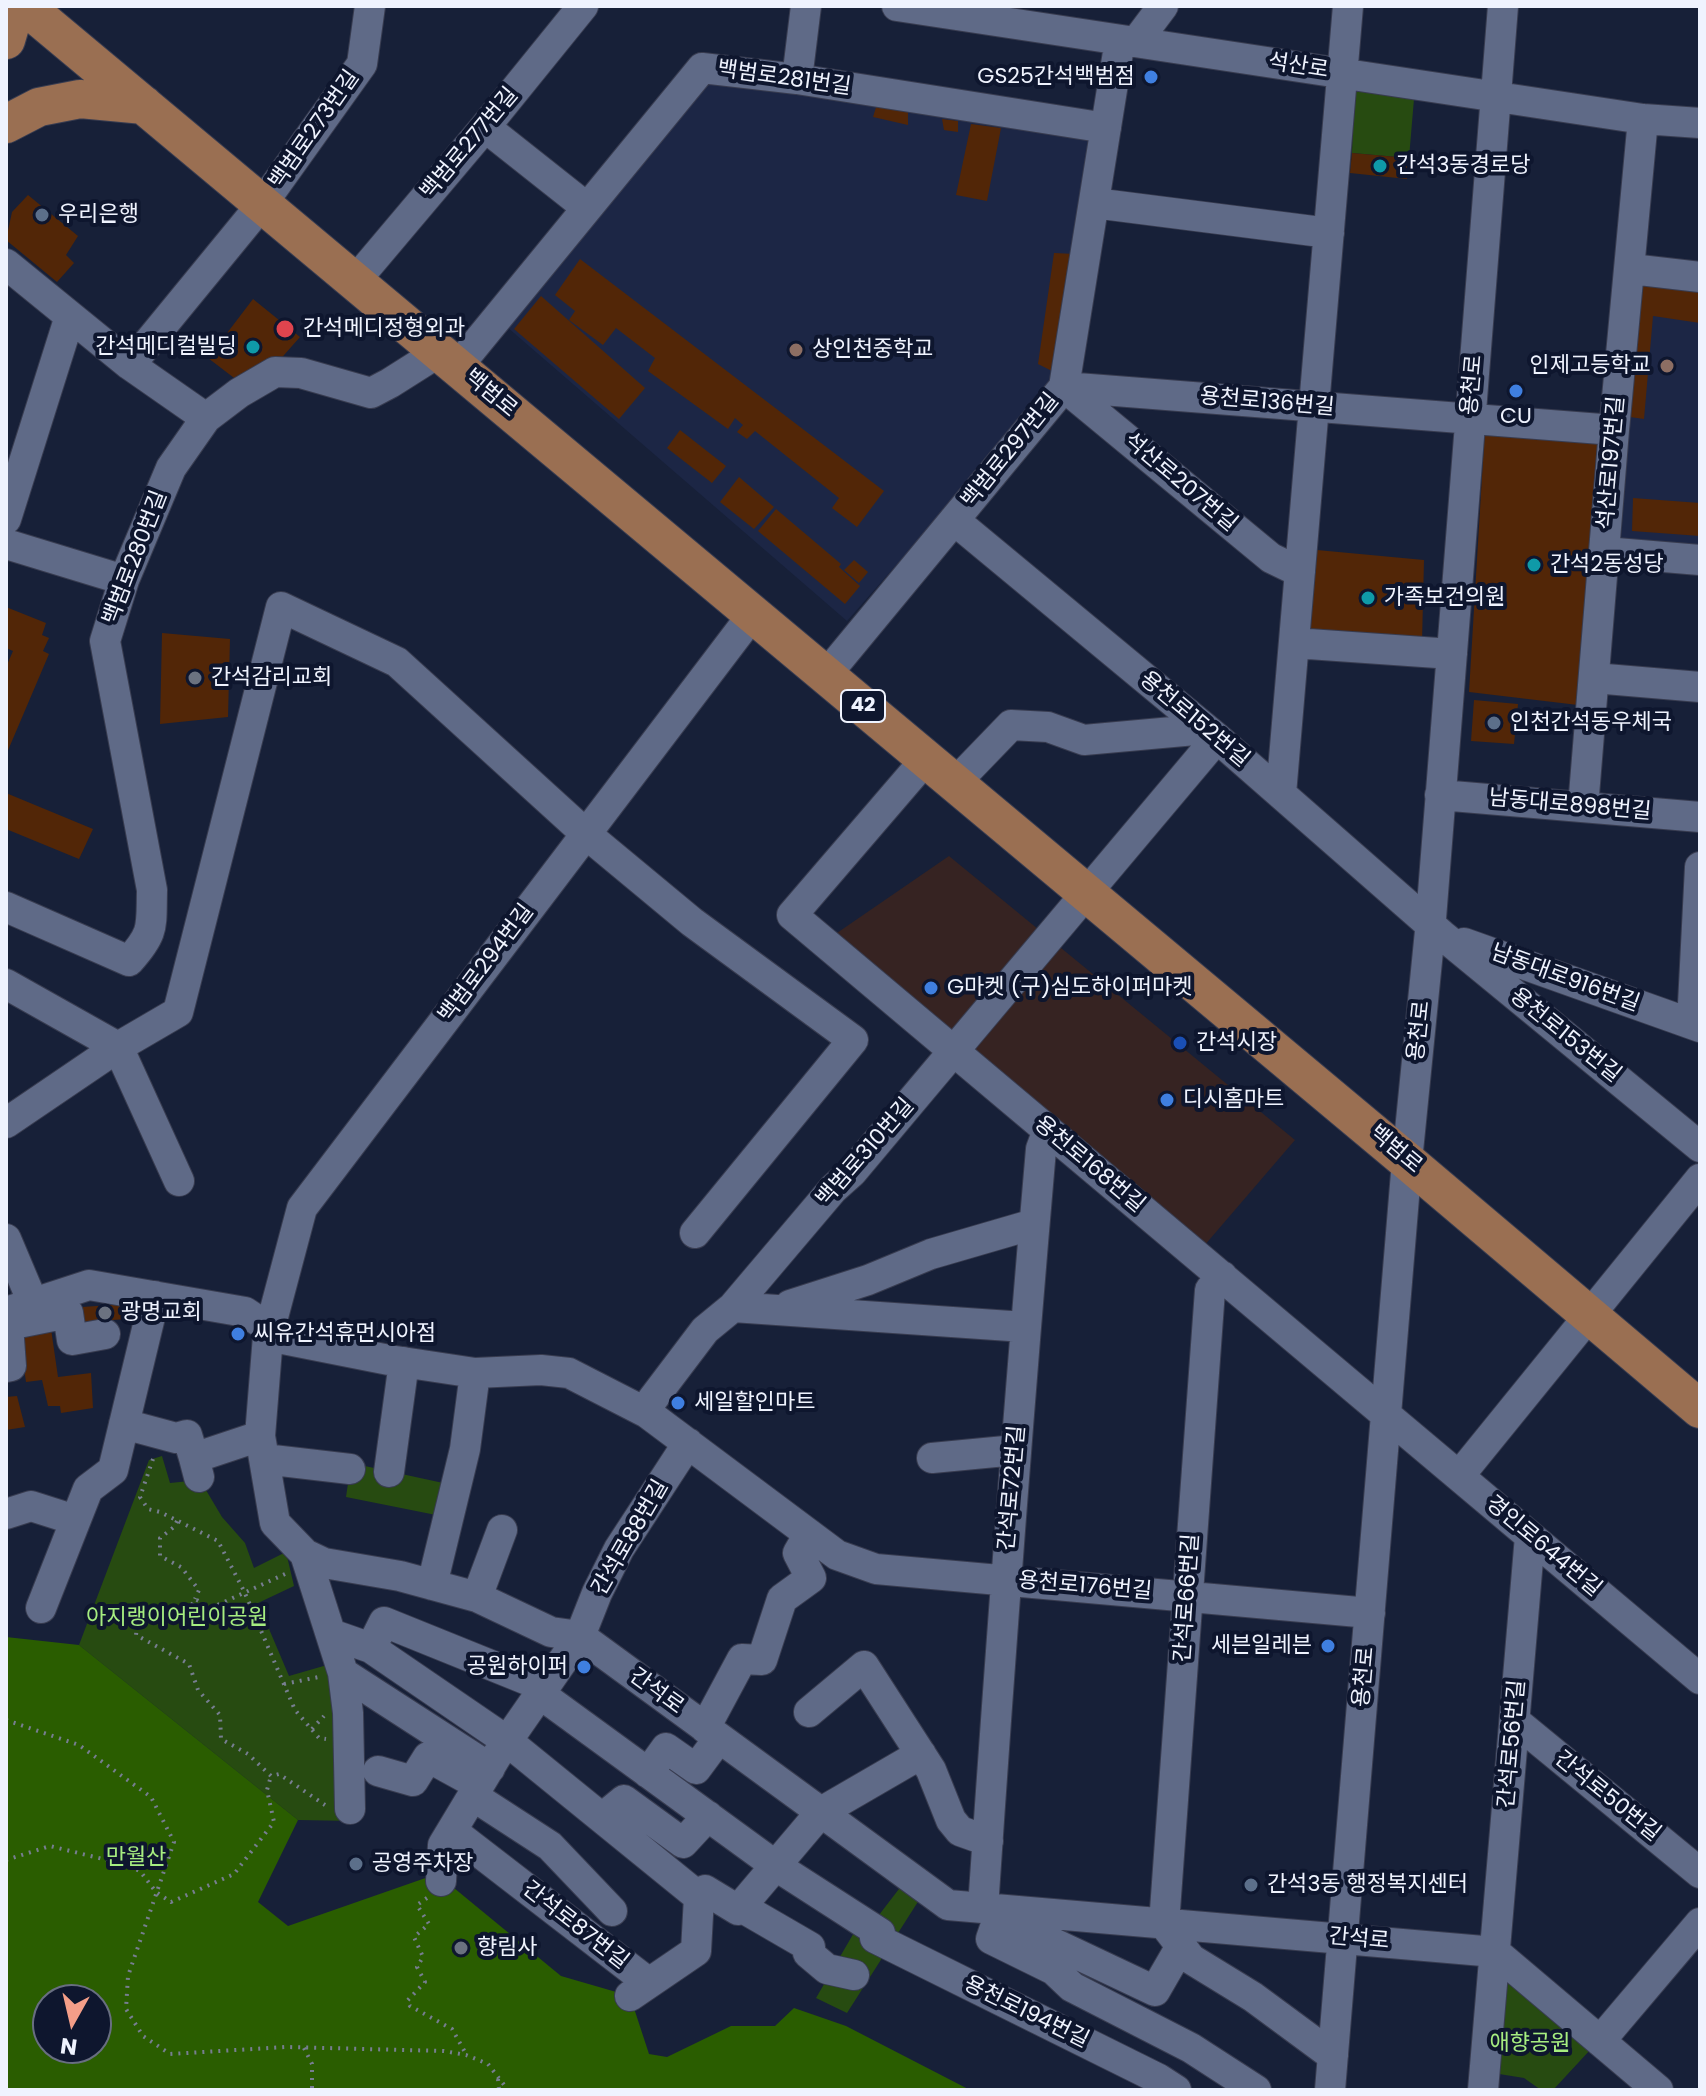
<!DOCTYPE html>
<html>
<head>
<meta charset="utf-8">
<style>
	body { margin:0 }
	#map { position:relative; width:1706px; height:2096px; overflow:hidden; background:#172038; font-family:Poppins,sans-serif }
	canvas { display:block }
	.frame { position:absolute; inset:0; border:8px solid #eff3fe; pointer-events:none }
	.north { position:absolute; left:32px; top:1984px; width:80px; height:80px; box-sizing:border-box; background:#0e162e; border:2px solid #686e81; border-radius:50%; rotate:188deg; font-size:22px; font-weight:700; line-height:32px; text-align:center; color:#eff3fe }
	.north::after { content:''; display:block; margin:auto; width:28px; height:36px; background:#f49e88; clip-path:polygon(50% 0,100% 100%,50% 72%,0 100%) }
</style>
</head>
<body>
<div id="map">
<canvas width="1706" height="2096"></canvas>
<div class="frame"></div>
<div class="north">N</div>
</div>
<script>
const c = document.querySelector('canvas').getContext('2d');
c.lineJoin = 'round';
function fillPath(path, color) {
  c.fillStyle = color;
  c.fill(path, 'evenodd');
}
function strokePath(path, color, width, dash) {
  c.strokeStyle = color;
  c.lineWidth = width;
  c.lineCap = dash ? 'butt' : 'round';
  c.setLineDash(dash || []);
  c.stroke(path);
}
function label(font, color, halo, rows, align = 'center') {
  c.font = font + ' Poppins,"Noto Sans KR",sans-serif';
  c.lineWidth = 8;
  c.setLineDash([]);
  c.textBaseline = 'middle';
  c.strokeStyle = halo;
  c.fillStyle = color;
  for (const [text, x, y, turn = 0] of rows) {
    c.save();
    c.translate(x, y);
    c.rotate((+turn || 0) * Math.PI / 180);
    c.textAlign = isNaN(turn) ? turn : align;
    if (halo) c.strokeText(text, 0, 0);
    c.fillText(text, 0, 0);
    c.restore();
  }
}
const commercial = new Path2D(`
	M949 856 1295 1140 1204 1246 834 935Z`);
const built = new Path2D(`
	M712 78 1095 135 1053 387 847 621 507 327Z
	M1640 281 1700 290V548L1621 542Z`);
const green = new Path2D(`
	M1354 89 1414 99 1409 158 1352 153Z
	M162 1456 170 1483 200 1480 222 1517 245 1543 254 1568 286 1552 294 1586 258 1603 289 1676 334 1663 354 1821 298 1820 79 1645 149 1460Z
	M351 1463 457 1486 451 1518 346 1497Z
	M902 1885 921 1897 847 2013 816 1998 859 1924 869 1928Z
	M1499 1969 1591 2049 1553 2090H1541L1524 2078 1493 2073Z`);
const forest = new Path2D(`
	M6 1637 79 1645 298 1820 258 1902 288 1926 437 1874 561 1976 630 1996 649 2054 667 2057 731 2026H775L794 2008 846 2026 970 2090H6ZM48 2000H96V2048H48Z`);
const building = new Path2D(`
	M878 101 908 105V125L873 117Z
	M942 119 958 121V132L944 130Z
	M971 124 1001 128 987 201 956 195Z
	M1352 153 1409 158 1407 179 1350 173Z
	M28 195 78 236 66 255 74 263 57 282 6 240 12 212Z
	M1054 253 1075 254 1056 373 1038 364Z
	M580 259 884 491 857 527 832 508 839 498 755 431 747 439 737 432 743 425 735 418 728 429 648 371 655 358 616 328 603 345 569 320 575 311 555 295Z
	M1640 281 1700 290V323L1653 316 1644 419 1630 417Z
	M541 296 645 388 619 419 514 329Z
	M253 299 300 337 277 363 242 384 208 358Z
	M1485 427 1605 439 1578 705 1469 692Z
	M680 430 726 466 712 483 667 448Z
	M739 477 774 507 754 529 720 502Z
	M1633 498 1700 503V536L1632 531Z
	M776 509 841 564 839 567 860 586 845 604 758 531Z
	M1317 550 1424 560 1422 642 1310 636Z
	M854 560 868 572 859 583 844 570Z
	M6 607 46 623 42 635 49 638 43 651 49 654 6 755V667L13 651 6 648Z
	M162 633 230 639 228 717 160 724Z
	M1474 700 1518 704 1514 744 1471 741Z
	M6 793 93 829 79 859 6 829Z
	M126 1304 127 1319 83 1322 82 1307Z
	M50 1322 58 1377 91 1373 93 1408 61 1413 60 1406H48L42 1380 26 1382 18 1327Z
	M17 1396 25 1427 6 1430V1397Z`);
const path = new Path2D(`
	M153 1459 140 1497 148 1509 160 1512 218 1541 244 1591 295 1710 319 1738 326 1739
	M177 1521 174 1527 160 1538V1556L181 1567 199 1590 195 1599
	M285 1574 211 1608 195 1599 183 1620 138 1618 136 1635 189 1664 198 1690 220 1715 221 1739 248 1754 271 1776 279 1774 325 1805
	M284 1684 319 1677 320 1679
	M6 1720 79 1745 151 1797 174 1842 128 1976 126 2009 143 2036 170 2054 286 2047 444 2051 466 2055 488 2064 508 2090
	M312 1729 324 1716
	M6 1860 50 1846 119 1863 140 1871 156 1892 171 1902 234 1874 274 1822 267 1790 271 1776
	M427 1898 417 1905 429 1924 414 1937 423 1957 417 1967 425 1982 407 2001 410 2006 452 2029 466 2054
	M304 2048 312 2064V2090
	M498 2079 499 2090`);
const minor = new Path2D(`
	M897 6 1643 119 1700 123
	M1136 42 1163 6
	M797 79 806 6
	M485 127 586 207
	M1094 203 1329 233
	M6 264 130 365 206 418
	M1631 269 1700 277
	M355 281 485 127 583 6
	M130 365 262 204 362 64 370 6
	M457 367 702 68 797 79 1106 128
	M1064 387 1614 430
	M1064 387 1271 558 1300 572
	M6 519 70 316
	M954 520 1217 738 1442 935 1700 1147
	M6 544 124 580
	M1604 552 1700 560
	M753 614 302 1208 268 1336 260 1436 263 1453 275 1523 305 1554 324 1563 400 1576 477 1597 551 1632 580 1636 948 1905 1495 1952 1658 2090
	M1294 643 1452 654
	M826 675 1064 387 1120 40
	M1594 678 1700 687
	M926 759 792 915 1700 1679
	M955 783 1011 725 1048 727 1084 740 1206 729
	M1281 794 1348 6
	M1440 795 1700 817
	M1583 807 1614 430 1643 119
	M6 907 129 961C155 932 151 927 152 890L105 641 124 580 171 468 206 418 239 393 275 372 301 373 371 393 390 383 439 352
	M1464 943 1700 1027
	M6 984 118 1047 6 1123
	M1692 1024 1700 867
	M179 1181 118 1047 178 1012 281 607 397 662 586 834 692 922 853 1040 695 1233
	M6 1239 33 1303
	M1222 1276 1210 1290 1164 1924 1191 1959 1253 1997 1333 2056
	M790 1305 868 1280 931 1254 1034 1224
	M733 1307 1025 1327
	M6 1312 89 1285 245 1312 263 1324 268 1336
	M268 1336 389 1360 475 1373 541 1370 569 1373 647 1413 837 1555 876 1569 1370 1613
	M6 1367 11 1366 8 1325 68 1313 72 1340 105 1334
	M647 1413 652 1400 705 1330 733 1307 833 1189 852 1172C973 1027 1096 884 1217 738
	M124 1424 176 1438 187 1435 194 1458
	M932 1458 1016 1450
	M264 1459 350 1469
	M389 1472 404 1362
	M1459 1476 1700 1179
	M199 1477 194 1458 260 1436
	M6 1514 31 1506 75 1520
	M305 1554 343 1673 348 1713 350 1809
	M432 1585 465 1449 475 1373
	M477 1597 502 1530
	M41 1608 88 1489 113 1470 155 1296
	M331 1634 371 1648 507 1741 699 1897
	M371 1648 384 1622 545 1687
	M343 1673 490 1768
	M540 1694 776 1866 880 1933
	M809 1712 864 1666 931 1770 951 1820 960 1831 988 1841
	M1515 1721 1700 1873
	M705 1728 742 1659 762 1660 782 1599 811 1578 798 1553 809 1534
	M378 1771 413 1781 428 1757 479 1785
	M648 1773 666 1748 696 1769 719 1738
	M473 1796 550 1846 612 1911
	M602 1818 624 1800 683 1843 708 1816
	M452 1831 649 1983
	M441 1881 443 1845 496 1757 580 1636 597 1593 619 1549 688 1443
	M699 1897 705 1890 738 1910 821 1812 921 1754
	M741 1907 810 1947 808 1953 827 1969 854 1975
	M983 1908C1000 1655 1019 1402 1041 1149L1048 1130
	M1001 1910 991 1939 1054 1970 1072 1987 1191 2048 1256 2090
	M1011 1911V1923L1155 1991 1181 1946
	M875 1938 1159 2079 1176 2090
	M630 1996 696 1951 699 1897
	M1600 2041 1700 1923
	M1330 2090 1407 1161 1430 931 1503 6
	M1483 2090 1530 1536`);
const major = new Path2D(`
	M25 6 1407 1161 1700 1409
	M6 40 16 6
	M6 124 39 107 80 99 144 105`);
const markers = [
	[1151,77,8,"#3f7fe0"],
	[1380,166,8,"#0f9aa8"],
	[42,215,8,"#5c6f8a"],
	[285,329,10,"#e0444e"],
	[253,347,8,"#0f9aa8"],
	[796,350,8,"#8d6e63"],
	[1667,366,8,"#8d6e63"],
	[1516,391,8,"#3f7fe0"],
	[1534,565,8,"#0f9aa8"],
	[1368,598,8,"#0f9aa8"],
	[195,678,8,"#6b7280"],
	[1494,723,8,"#5c6f8a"],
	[931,988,8,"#3f7fe0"],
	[1180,1043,8,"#1a4fb4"],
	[1167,1100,8,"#3f7fe0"],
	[105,1313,8,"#6b7280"],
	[238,1334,8,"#3f7fe0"],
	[678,1403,8,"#3f7fe0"],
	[1328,1646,8,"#3f7fe0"],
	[584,1667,8,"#3f7fe0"],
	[356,1864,8,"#5c6f8a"],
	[1251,1885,8,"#5c6f8a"],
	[461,1948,8,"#6b7280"]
];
const shields = [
	[863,706,44]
];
const shieldNames = [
	["42",863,706]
];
const streetNames = [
	["석산로",1298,67,9],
	["백범로281번길",784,79,8],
	["백범로273번길",315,130,-55],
	["백범로277번길",470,144,-50],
	["용천로",1473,385,-85],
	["백범로",490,394,40],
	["용천로136번길",1267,403,5],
	["백범로297번길",1011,451,-51],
	["석산로197번길",1612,463,-85],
	["석산로207번길",1180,483,40],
	["백범로280번길",136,558,-69],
	["용천로152번길",1194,720,40],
	["남동대로898번길",1570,806,5],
	["백범로294번길",487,964,-53],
	["남동대로916번길",1565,979,20],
	["용천로",1420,1031,-84],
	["용천로153번길",1565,1036,39],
	["백범로",1395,1150,40],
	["백범로310번길",866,1153,-49],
	["용천로168번길",1089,1165,40],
	["간석로72번길",1013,1488,-85],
	["간석로88번길",631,1538,-60],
	["경인로644번길",1543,1547,40],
	["용천로176번길",1085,1587,5],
	["간석로66번길",1188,1598,-86],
	["용천로",1365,1677,-85],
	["간석로",656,1692,36],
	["간석로56번길",1513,1744,-85],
	["간석로50번길",1607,1797,39],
	["간석로87번길",575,1926,38],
	["간석로",1359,1940,5],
	["용천로194번길",1026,2013,26]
];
const poiNames = [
	["GS25간석백범점",1135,77,"right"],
	["간석3동경로당",1396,166],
	["우리은행",58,215],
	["간석메디정형외과",303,329],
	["간석메디컬빌딩",237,347,"right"],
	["상인천중학교",812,350],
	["인제고등학교",1651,366,"right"],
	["CU",1516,417,"center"],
	["간석2동성당",1550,565],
	["가족보건의원",1384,598],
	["간석감리교회",211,678],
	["인천간석동우체국",1510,723],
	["G마켓 (구)심도하이퍼마켓",947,988],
	["간석시장",1196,1043],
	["디시홈마트",1183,1100],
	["광명교회",121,1313],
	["씨유간석휴먼시아점",254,1334],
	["세일할인마트",694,1403],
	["세븐일레븐",1312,1646,"right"],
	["공원하이퍼",568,1667,"right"],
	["공영주차장",372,1864],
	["간석3동 행정복지센터",1267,1885],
	["향림사",477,1948]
];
const parkNames = [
	["아지랭이어린이공원",177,1618],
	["만월산",136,1858],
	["애향공원",1530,2044]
];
fillPath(commercial, '#362322');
fillPath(built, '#1c2645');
fillPath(green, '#274b11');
fillPath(forest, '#2a5d00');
fillPath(building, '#522607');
strokePath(minor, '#383c50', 32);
strokePath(major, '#383c50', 40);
strokePath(path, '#777e90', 4, [2, 6]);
strokePath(minor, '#5f6a87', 30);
strokePath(major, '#9a6f52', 38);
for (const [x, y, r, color] of markers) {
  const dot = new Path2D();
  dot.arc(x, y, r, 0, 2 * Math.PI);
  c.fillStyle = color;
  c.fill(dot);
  strokePath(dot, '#0e162e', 3);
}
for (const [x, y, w] of shields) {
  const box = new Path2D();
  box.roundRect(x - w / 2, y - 16, w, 32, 6);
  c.fillStyle = '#0e162e';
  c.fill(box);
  strokePath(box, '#eff3fe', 2);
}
label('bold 20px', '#eff3fe', null, shieldNames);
label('22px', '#eff3fe', '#0e162e', streetNames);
label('22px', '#eff3fe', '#0e162e', poiNames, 'left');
label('22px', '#a6ed80', '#0e162e', parkNames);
</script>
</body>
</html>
